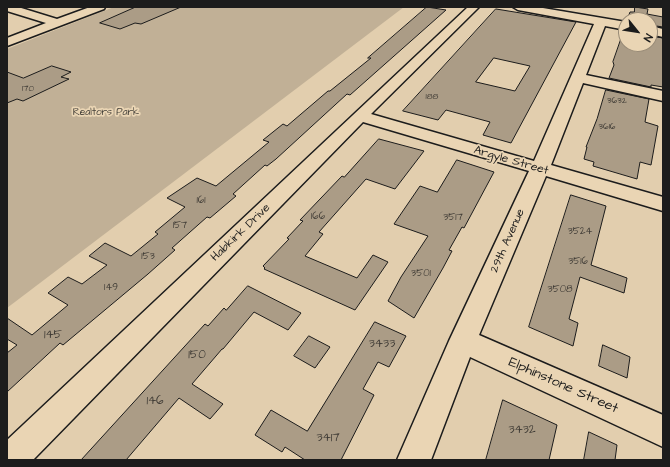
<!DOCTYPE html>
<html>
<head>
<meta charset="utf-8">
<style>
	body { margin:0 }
	#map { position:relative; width:670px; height:467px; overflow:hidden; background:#e2ceae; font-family:"Architects Daughter",sans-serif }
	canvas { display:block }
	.frame { position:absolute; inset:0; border:8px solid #1c1c1c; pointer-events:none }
	.north { position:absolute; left:618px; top:12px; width:40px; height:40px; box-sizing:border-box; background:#ead5b4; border:1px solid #988b77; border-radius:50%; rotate:120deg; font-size:11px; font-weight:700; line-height:16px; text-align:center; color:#1c1c1c }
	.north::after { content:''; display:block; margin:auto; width:14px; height:18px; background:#1c1c1c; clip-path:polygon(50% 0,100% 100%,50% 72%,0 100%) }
</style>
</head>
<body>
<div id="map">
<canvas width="670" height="467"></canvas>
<div class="frame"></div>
<div class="north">N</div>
</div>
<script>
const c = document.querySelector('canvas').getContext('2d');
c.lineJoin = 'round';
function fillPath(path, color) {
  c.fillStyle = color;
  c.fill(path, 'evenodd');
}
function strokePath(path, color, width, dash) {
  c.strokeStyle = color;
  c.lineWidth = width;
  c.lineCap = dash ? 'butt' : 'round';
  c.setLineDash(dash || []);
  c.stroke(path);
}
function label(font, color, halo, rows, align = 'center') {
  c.font = font + ' "Architects Daughter",sans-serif';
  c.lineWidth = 3.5;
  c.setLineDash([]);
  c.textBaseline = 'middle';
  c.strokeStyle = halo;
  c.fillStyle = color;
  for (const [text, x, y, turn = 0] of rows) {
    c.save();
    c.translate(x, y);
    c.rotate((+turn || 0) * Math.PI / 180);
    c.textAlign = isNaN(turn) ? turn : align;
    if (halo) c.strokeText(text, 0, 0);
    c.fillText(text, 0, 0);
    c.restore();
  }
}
const green = new Path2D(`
	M114 7H404L7 308V49Z`);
const building = new Path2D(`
	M136 7H181L141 24 135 23 120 29 100 23Z
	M427 7 446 10 350 95 347 94 276 159 267 166 265 165 233 194 236 196 210 218 207 217 172 248 175 250 148 274 63 345 60 343 7 392V353L17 345 7 339V318L32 335 68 305 48 293 68 277 82 284 107 265 89 256 105 243 131 256 158 234 155 232 185 207 167 198 197 178 216 186 269 142 263 140 283 124 287 126 328 91H330L371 58H368Z
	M635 7 648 9 647 14 663 17V27L650 25V20H627L630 12H634Z
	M496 9 576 22 511 143 483 135 490 122 446 110 438 120 403 111ZM494 58 530 66 515 91 476 82Z
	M624 31H626V44H650V36L663 38V87L651 85V87L609 78 614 65 613 62Z
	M52 66 71 72 61 77 69 79 23 101 17 99 7 103V72L23 78Z
	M606 90 649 99 645 122 658 126 651 165 640 162 637 179 593 166 594 162 584 159 587 147H586L597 119Z
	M379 139 424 151 395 189 366 179 319 232 323 234 305 256 357 278 373 255 388 262 355 310 264 269 265 268 263 266 289 239 287 238 303 221 300 220 342 176 344 177Z
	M457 160 494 172 464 228 462 227 449 250 452 251 443 268 414 318 388 301 401 277 428 236 394 224 420 186 437 192Z
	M571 195 606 206 591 265 627 278 624 293 580 277 569 319 578 323 573 346 529 327Z
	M248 286 301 313 288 330 254 312 223 349H222L192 384 223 404 210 419 179 398 126 460H81L205 324 208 326 224 308 226 310Z
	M375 322 406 336 389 367 378 362 363 389 374 395 341 460H305L285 447 282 452 255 435 271 410 307 431Z
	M309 336 330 347 315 368 294 356Z
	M603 345 630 357 627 378 599 366Z
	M503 400 557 425 549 460H486Z
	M589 432 617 445 615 460H584Z`);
const minor = new Path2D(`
	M7 7H18L57 19 90 7H105L104 9 7 46V38L46 23 7 11Z
	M468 7H479L371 114 534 161 594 24 518 10 513 7H537L626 22V30L605 26 586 75 663 91V101L583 83 551 165 663 197V211L546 176 479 335 663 415V447L470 357 431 460H397L449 341 529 171 363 122 33 460H7V440Z
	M650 26 663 29V37L650 34Z`);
const farNumbernames = [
	["170",28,89],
	["188",432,97],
	["3632",617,101],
	["3616",607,127]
];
const farParknames = [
	["Realtors Park",106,113]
];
const numberNames = [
	["161",201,201],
	["166",318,217],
	["3517",453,218],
	["157",180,226],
	["3524",580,232],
	["153",148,257],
	["3516",578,262],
	["3501",421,274],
	["149",111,288],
	["3508",560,290]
];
const streetNames = [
	["Argyle Street",511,161,16],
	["Habkirk Drive",241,233,-44],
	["29th Avenue",508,241,-66]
];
const nearNumbernames = [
	["145",53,335],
	["3433",382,344],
	["150",197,355],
	["146",155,401],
	["3432",522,430],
	["3417",328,438]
];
const nearStreetnames = [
	["Elphinstone Street",563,386,24]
];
fillPath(green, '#c1b096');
fillPath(building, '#ab9c86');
strokePath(building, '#1c1c1c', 1);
strokePath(minor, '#1c1c1c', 3);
fillPath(minor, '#ead5b4');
label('9px', '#403c36', null, farNumbernames);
label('10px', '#45413a', '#ead5b4', farParknames);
label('10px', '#403c36', null, numberNames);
label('12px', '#1c1c1c', '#ead5b4', streetNames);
label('12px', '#403c36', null, nearNumbernames);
label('14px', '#1c1c1c', '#ead5b4', nearStreetnames);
</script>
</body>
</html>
